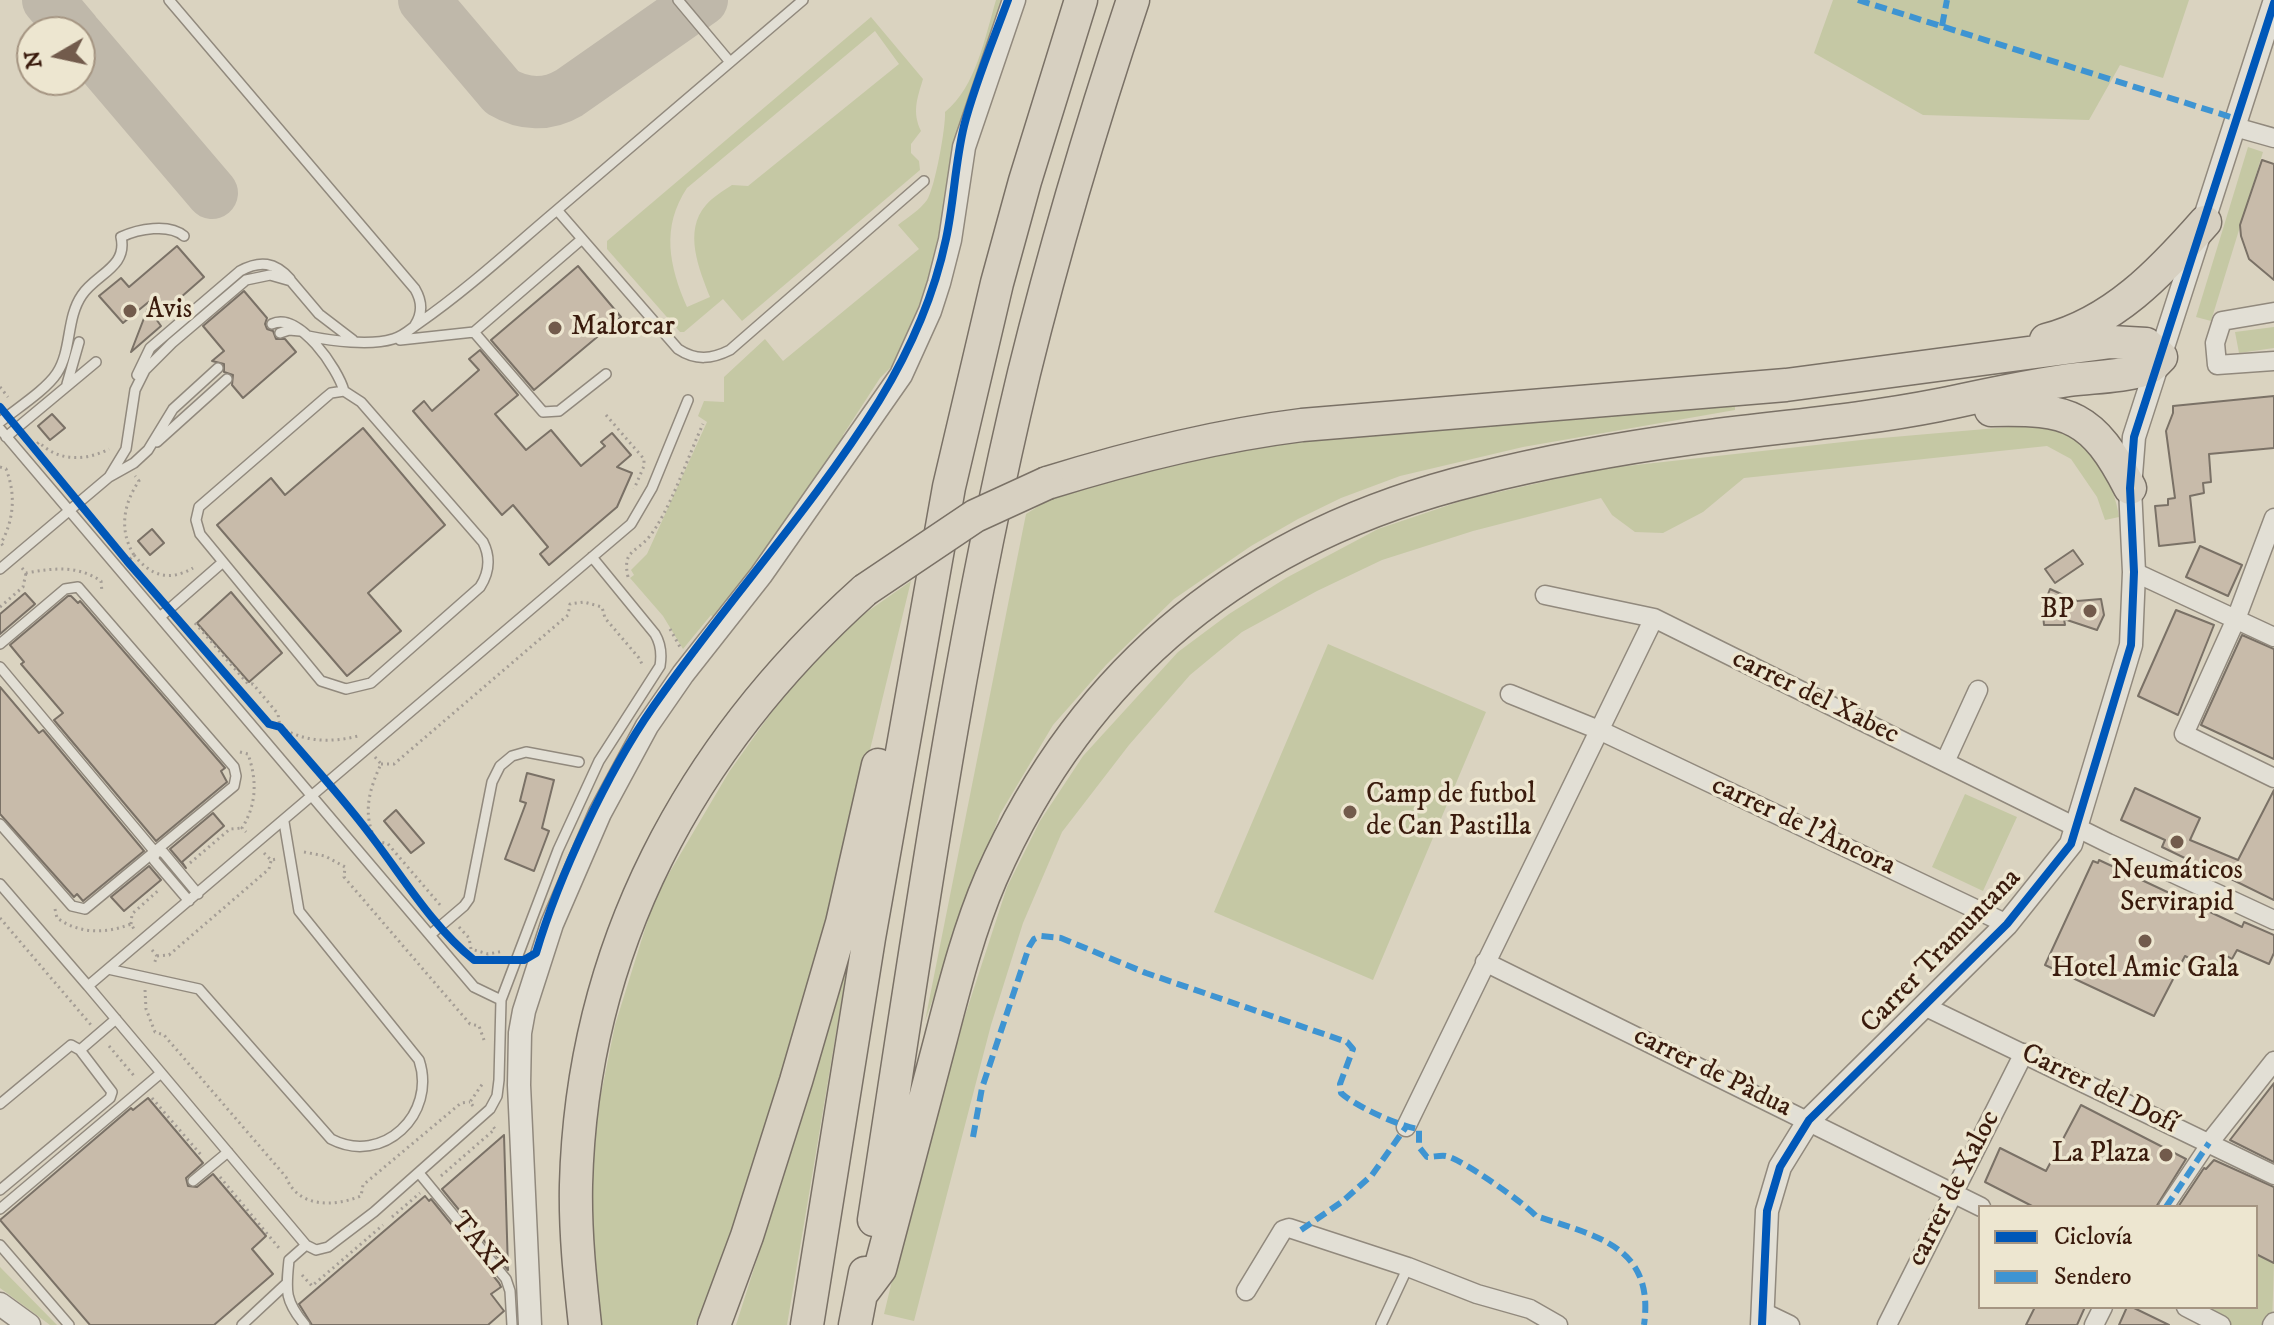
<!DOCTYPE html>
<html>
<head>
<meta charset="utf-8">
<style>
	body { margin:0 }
	#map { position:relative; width:2274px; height:1325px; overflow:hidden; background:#dad3c0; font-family:"IM FELL DW Pica",serif }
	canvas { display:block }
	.legend { position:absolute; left:1978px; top:1205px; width:280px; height:104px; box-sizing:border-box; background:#ede6d0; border:2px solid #a59582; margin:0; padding:10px 14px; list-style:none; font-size:24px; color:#3a1b0d }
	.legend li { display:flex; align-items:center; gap:16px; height:40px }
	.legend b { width:40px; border:2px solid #a59582 }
	.north { position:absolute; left:16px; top:16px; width:80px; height:80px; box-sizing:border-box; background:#ede6d0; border:2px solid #a59582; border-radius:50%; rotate:261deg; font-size:22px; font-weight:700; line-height:32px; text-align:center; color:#3a1b0d }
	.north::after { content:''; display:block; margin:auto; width:28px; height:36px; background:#725b4c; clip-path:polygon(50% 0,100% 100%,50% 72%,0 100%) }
</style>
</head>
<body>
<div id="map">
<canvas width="2274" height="1325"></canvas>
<ul class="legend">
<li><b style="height:10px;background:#0057b8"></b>Ciclovía</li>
<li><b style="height:10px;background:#3e94d2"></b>Sendero</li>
</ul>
<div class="north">N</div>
</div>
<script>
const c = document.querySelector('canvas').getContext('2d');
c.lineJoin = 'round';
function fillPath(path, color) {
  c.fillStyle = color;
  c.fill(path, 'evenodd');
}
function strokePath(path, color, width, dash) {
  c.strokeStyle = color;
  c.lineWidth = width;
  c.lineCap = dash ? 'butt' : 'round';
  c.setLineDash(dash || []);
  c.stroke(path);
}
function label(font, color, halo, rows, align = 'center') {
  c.font = font + ' "IM FELL DW Pica",serif';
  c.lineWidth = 7;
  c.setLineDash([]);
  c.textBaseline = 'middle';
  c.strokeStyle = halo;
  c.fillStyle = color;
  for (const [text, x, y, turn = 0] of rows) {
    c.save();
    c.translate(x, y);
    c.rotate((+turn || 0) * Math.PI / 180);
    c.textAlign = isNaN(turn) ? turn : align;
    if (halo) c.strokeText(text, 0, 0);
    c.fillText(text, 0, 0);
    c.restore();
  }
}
const green = new Path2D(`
	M996 0H1004L929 283 893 365 880 378 843 435 847 439 715 619 711 615 683 649 663 616 630 578 634 575 631 570 647 554 707 422 698 416 704 401 724 402V377L765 339 783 361 919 249 898 225C908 217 920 210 927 200 935 188 946 126 945 112 976 87 985 37 996 0Z
	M1833 0H2189L2163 78 2120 65 2089 120 1923 115 1814 53Z
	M871 17 923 79C917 99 912 112 921 131L911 144V153L919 161 920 170 742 321 723 299 684 332H680L607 249V241ZM875 31 899 64 748 186 732 185C723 191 713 197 706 205 683 231 699 269 710 297L687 307C669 266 661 227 687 188Z
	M2248 147 2263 152 2211 321 2196 317Z
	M2274 327V348L2239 353 2235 332Z
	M1735 399V410L1523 447 1400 476 1341 498 1298 519 1251 546 1174 599 1106 665 1053 725 1000 814 925 1021 1026 514 1053 497 1229 448Z
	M2043 424C2051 427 2061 429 2068 432 2097 449 2114 485 2119 517L2105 520 2097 497 2071 459 2047 446 1744 478 1703 512 1663 533 1635 532 1612 515 1601 498 1473 531 1382 560 1317 591 1242 632 1190 675 1129 745 1062 832 1023 923 991 1025 914 1321 884 1314 930 1123 1007 887 1040 821 1083 756 1178 652 1229 614 1286 578 1378 529 1464 500 1600 469 1870 439Z
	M911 581 807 1009 760 1154 712 1290 695 1325H601L590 1192 595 1124 615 1025 655 897 729 772 781 699 844 628Z
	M1328 644 1486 712 1373 980 1214 912Z
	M1965 794 2017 817 1983 891 1932 867Z
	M855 920 787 1325H736L772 1212Z
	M2256 1254 2274 1263 2272 1325H2221L2186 1307H2256Z
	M0 1267 57 1325H50L0 1288Z`);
const taxiway = new Path2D(`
	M48 0 75 32
	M424 0 502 92C524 105 547 106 569 93L702 0
	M80 38 212 193`);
const building = new Path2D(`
	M2262 160 2274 164V280L2249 259 2241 236 2240 225Z
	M177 246 204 277 156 319 161 326 131 352 151 300 123 323 99 296 121 278 129 287Z
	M578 266 621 317 534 390 491 340Z
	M244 291 267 318 265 324 267 329 273 331 276 339H285L296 352 243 398 232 385 233 375 224 372V364L212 361 224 351 203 326Z
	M480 350 518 395 495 414 526 450 551 430 581 466 605 446 601 442 612 433 631 455 617 467 632 473 617 507 549 565 540 554 548 547 513 505 502 515 413 411 424 401 432 411 479 370 469 359Z
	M2274 396V448L2209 454 2211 482 2203 483 2204 493 2190 496 2195 542 2159 546 2155 506 2168 505V499L2175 498 2166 431 2173 413V406Z
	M52 414 65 428 50 440 38 426Z
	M363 428 445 525 368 593 401 631 347 676 217 525 271 478 285 495Z
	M152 529 164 543 150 555 138 541Z
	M2200 546 2242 565 2228 596 2186 577Z
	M2073 550 2083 564 2055 583 2045 569Z
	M2050 589 2077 601 2101 599 2104 615 2097 630 2064 619 2065 625H2044L2042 603 2045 602Z
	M231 592 282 653 249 682 197 623Z
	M25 593 35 604 0 634V614Z
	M68 596H71L78 603 80 601 225 768 221 771 227 782 156 841 54 720 63 713 21 664 24 662 10 645Z
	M2176 610 2214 625 2178 715 2138 696Z
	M2242 635 2274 649V759L2201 725Z
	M0 687 39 733 43 730 144 851 83 901 77 894 74 897 0 814Z
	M527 773 554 780 542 828 549 831 534 871 505 859 526 803 520 801Z
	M2135 788 2200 818 2190 840 2238 860 2274 790V900L2229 878 2194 866 2195 863 2162 847 2165 840 2121 820Z
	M396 810 424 843 411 853 384 821Z
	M213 813 224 826 182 862 186 868 170 849Z
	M2099 860 2242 927 2244 922 2274 935V953L2269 964 2237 950 2232 959 2227 956 2219 973 2185 956 2154 1016 2045 965 2093 861 2098 863Z
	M149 866 161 880 124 911 111 897Z
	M2274 1083V1162L2230 1140Z
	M148 1098 203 1163 186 1178 188 1186 197 1187 213 1174 266 1236 252 1249 273 1274 214 1325H90L0 1220 131 1108 133 1110Z
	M2081 1105 2186 1159 2156 1207H2034L1985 1182 2000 1148 2046 1171Z
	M504 1135 508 1270 442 1189Z
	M2214 1160 2274 1187V1263L2256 1254V1207H2178L2204 1168 2206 1169Z
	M425 1196 429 1201 431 1199 499 1283 501 1287 491 1294 504 1311 488 1325H312L299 1304Z
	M2035 1307H2085L2077 1325H2026Z
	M2127 1307H2132L2169 1325H2119Z`);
const path = new Path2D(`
	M0 387 8 397
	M606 415 644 459V466L634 489
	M33 448 39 442C58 462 86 461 109 449
	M0 467 6 469C16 494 14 520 1 543L4 547
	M134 555C151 576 169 582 193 568
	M130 559 134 555C119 531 123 504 139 481L135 476
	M22 568 26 573C54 568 77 565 101 581L102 592
	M628 577C622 550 636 553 649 537 669 513 689 454 703 424
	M0 607 23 587 26 573
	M195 623 248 684H253L278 714 280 727C305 742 330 743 358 736
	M670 629 680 647
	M240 752 248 754C257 780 257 804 242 828L246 832
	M375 757 381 764C369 790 362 814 376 841L388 844 441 906
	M381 764H394L568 615 570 604 584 602 602 607 605 618 639 658 643 666
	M304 852 325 856 345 867 344 877 470 1024 479 1026 484 1040
	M264 853 271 860 277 859
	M190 863 230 829 242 828
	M55 909 57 918C80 934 105 934 131 924L134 929
	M0 918 91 1025
	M131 924 132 914 160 889
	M459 927 469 938 471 949 488 954 504 951
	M152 950 157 956 154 964
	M157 956 169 955 269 869 271 861
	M145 990 146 1009 155 1032 164 1035 286 1177C298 1208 334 1207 361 1196L363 1185 461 1103 470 1102
	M109 1046 135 1077
	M152 1098 202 1156
	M473 1106 470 1102 483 1083
	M441 1176 495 1129 492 1125
	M220 1177 279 1248
	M392 1217 420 1193
	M302 1275 312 1286 383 1225`);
const service = new Path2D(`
	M169 0 415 289C422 301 423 313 415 325
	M678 0 730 62
	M557 210 803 0
	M272 324C299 311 338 369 344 391
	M474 332 582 239
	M280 333 289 330 300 331
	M308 336C332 341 370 346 393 339 404 336 410 329 419 323 468 289 512 248 557 210L678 349C696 361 712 359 730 350L924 181
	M400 340 474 332 543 412 559 411 606 374
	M218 368 173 409 148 450 134 463 109 477 126 449 135 390 145 370 172 343 246 280 270 275 291 281 319 314 353 340
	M137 375 150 348 240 271C260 260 275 262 290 279
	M67 384 79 342
	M344 391 361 402 483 542C491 558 489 573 480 587L371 683 346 689 321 681 200 534 196 520 199 507 325 398 331 393Z
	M0 422C16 409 46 390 57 373 72 350 66 318 82 295 96 274 128 267 121 237 138 229 169 223 184 236
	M0 429 474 987 501 1000 499 1080 497 1096 490 1109 374 1212 328 1247 316 1250 306 1245 88 986
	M6 437 96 362
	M157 442 227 379
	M0 569 109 477
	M160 617 223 562
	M0 644 65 589 78 587 234 767 236 776 234 786 85 909 72 906 0 824
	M0 667 155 852 154 860 189 901
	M155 852H163L198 894
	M0 884 88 986 631 524 652 488 688 400
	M430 935 464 906 469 899 492 782 500 766 512 756 526 752 579 762
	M108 969 199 989 331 1139C383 1166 437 1114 419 1060L299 911 284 822
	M501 1000 558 850 599 761 660 666C662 654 661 644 655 634L592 557
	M80 1050 116 1019
	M0 1104 71 1045 80 1050 112 1092 110 1098 0 1190
	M419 1173 506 1279 510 1291 512 1325
	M193 1181 228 1152
	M0 1209 161 1073
	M0 1245 69 1325
	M242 1325 287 1283
	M305 1325C284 1300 286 1290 289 1260L306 1245
	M1381 1325 1408 1267`);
const pedestrian = new Path2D(`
	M2166 1207 2209 1143`);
const minor = new Path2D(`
	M2235 127 2274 138
	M2274 312 2222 321 2215 343 2217 365 2274 361
	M2274 518 2236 619 2184 734 2274 778
	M2134 572 2274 637
	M1545 595 1654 618 2108 843 2274 920
	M1510 694 1599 730 2007 924
	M1945 762 1978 690
	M1485 962 1981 1207
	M1924 1006 2274 1175
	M1406 1127 1654 618
	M2209 1143 2274 1061
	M1246 1291 1283 1230 1289 1228 1408 1267 1477 1294 1530 1309 1558 1325
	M2186 1307 2221 1325
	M1763 1312 1790 1325
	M1887 1325 2024 1053
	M2094 1325 2103 1307
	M2272 1325 2274 1322`);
const tertiary = new Path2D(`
	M0 1304 29 1325
	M530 1325 519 1085 520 1033 524 1011 552 924 600 813 647 726 683 674 761 575 901 375 930 311 939 283 950 240 964 147 1014 0
	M1762 1325 1767 1211 1780 1167 1809 1120 2007 924 2071 844 2131 645 2134 572 2130 488 2134 437 2274 3`);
const motorway = new Path2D(`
	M2046 340C2113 323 2161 272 2205 222
	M1991 410C2070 408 2093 416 2130 488
	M874 1220C918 937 957 652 1024 373 1055 247 1092 123 1133 0
	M862 1293 880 1269C900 1192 920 1115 941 1038 955 984 969 929 991 878 1085 664 1252 534 1477 479 1548 461 1622 448 1694 438 1776 427 1858 421 1939 405 1982 396 2026 386 2069 380 2092 377 2117 377 2140 371 2149 369 2155 364 2161 357L2146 344 2111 342 1786 385 1302 425C1214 436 1131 457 1047 483
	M585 1325C580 1279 575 1232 576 1185 582 947 690 747 865 590
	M714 1325 747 1236 796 1081 842 923 878 765
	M807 1325 869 938 949 487 997 283 1025 181 1081 0
	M855 1325 865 1273`);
const motorwayBridge = new Path2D(`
	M865 590 975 516 1047 483`);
const quiet = new Path2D(`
	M1858 0 2237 119
	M1942 26 1947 0
	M973 1137 982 1088 1029 947 1034 939 1041 936 1061 938 1146 973 1347 1042 1353 1049 1340 1084 1341 1093C1355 1106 1401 1127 1419 1129V1147L1427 1157C1433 1157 1441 1155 1446 1156 1462 1159 1524 1203 1536 1216 1596 1236 1655 1246 1644 1325
	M2166 1207 2209 1143
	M1301 1230 1343 1201 1372 1175 1406 1127`);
const cycleway = new Path2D(`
	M0 407 127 561 269 724 280 727C311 764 346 801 375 841 406 882 434 928 474 960H524L536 953C559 876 607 773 653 707 725 603 812 509 879 401 909 352 934 296 946 239 954 202 955 163 964 126 975 83 993 41 1008 0
	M1762 1325 1767 1211 1780 1167 1809 1120 2007 924 2071 844 2131 645 2134 572 2130 488 2134 437 2274 3`);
const markers = [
	[130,311,8,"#725b4c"],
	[555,328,8,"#725b4c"],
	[2090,611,8,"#725b4c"],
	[1350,812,8,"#725b4c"],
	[2177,842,8,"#725b4c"],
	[2145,941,8,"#725b4c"],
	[2166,1155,8,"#725b4c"]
];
const poiNames = [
	["Avis",146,311],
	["Malorcar",571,328],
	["BP",2074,611,"right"],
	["Camp de futbol",1366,796],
	["de Can Pastilla",1366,828],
	["Neumáticos",2177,872,"center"],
	["Servirapid",2177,904,"center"],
	["Hotel Amic Gala",2145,970,"center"],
	["La Plaza",2150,1155,"right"]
];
const streetNames = [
	["carrer del Xabec",1815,698,26],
	["carrer de l'Àncora",1803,827,25],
	["Carrer Tramuntana",1942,952,-46],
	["carrer de Pàdua",1712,1073,26],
	["Carrer del Dofí",2099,1090,26],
	["carrer de Xaloc",1955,1189,-63],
	["TAXI",477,1244,51]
];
fillPath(green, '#c5c8a4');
strokePath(taxiway, '#bfb8aa', 52);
fillPath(building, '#c8bbaa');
strokePath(building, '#7a7166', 2);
strokePath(service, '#91897d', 12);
strokePath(pedestrian, '#91897d', 17);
strokePath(minor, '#91897d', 21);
strokePath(tertiary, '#91897d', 25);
strokePath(motorway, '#7a7166', 35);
strokePath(path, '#a49d95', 3, [2, 4]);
strokePath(service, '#e2dfd5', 9);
strokePath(pedestrian, '#e2dfd5', 14);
strokePath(minor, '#e2dfd5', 18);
strokePath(tertiary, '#e2dfd5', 22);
strokePath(motorway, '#d7d0c1', 32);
strokePath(motorwayBridge, '#7a7166', 35, []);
strokePath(motorwayBridge, '#d7d0c1', 32);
strokePath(quiet, '#3e94d2', 6, [12, 6]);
strokePath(cycleway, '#0057b8', 8);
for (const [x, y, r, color] of markers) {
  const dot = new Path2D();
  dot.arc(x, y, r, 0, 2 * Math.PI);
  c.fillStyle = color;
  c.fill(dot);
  strokePath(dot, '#ede6d0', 3);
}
label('28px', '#3a1b0d', '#ede6d0', poiNames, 'left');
label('28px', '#3a1b0d', '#ede6d0', streetNames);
</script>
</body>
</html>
